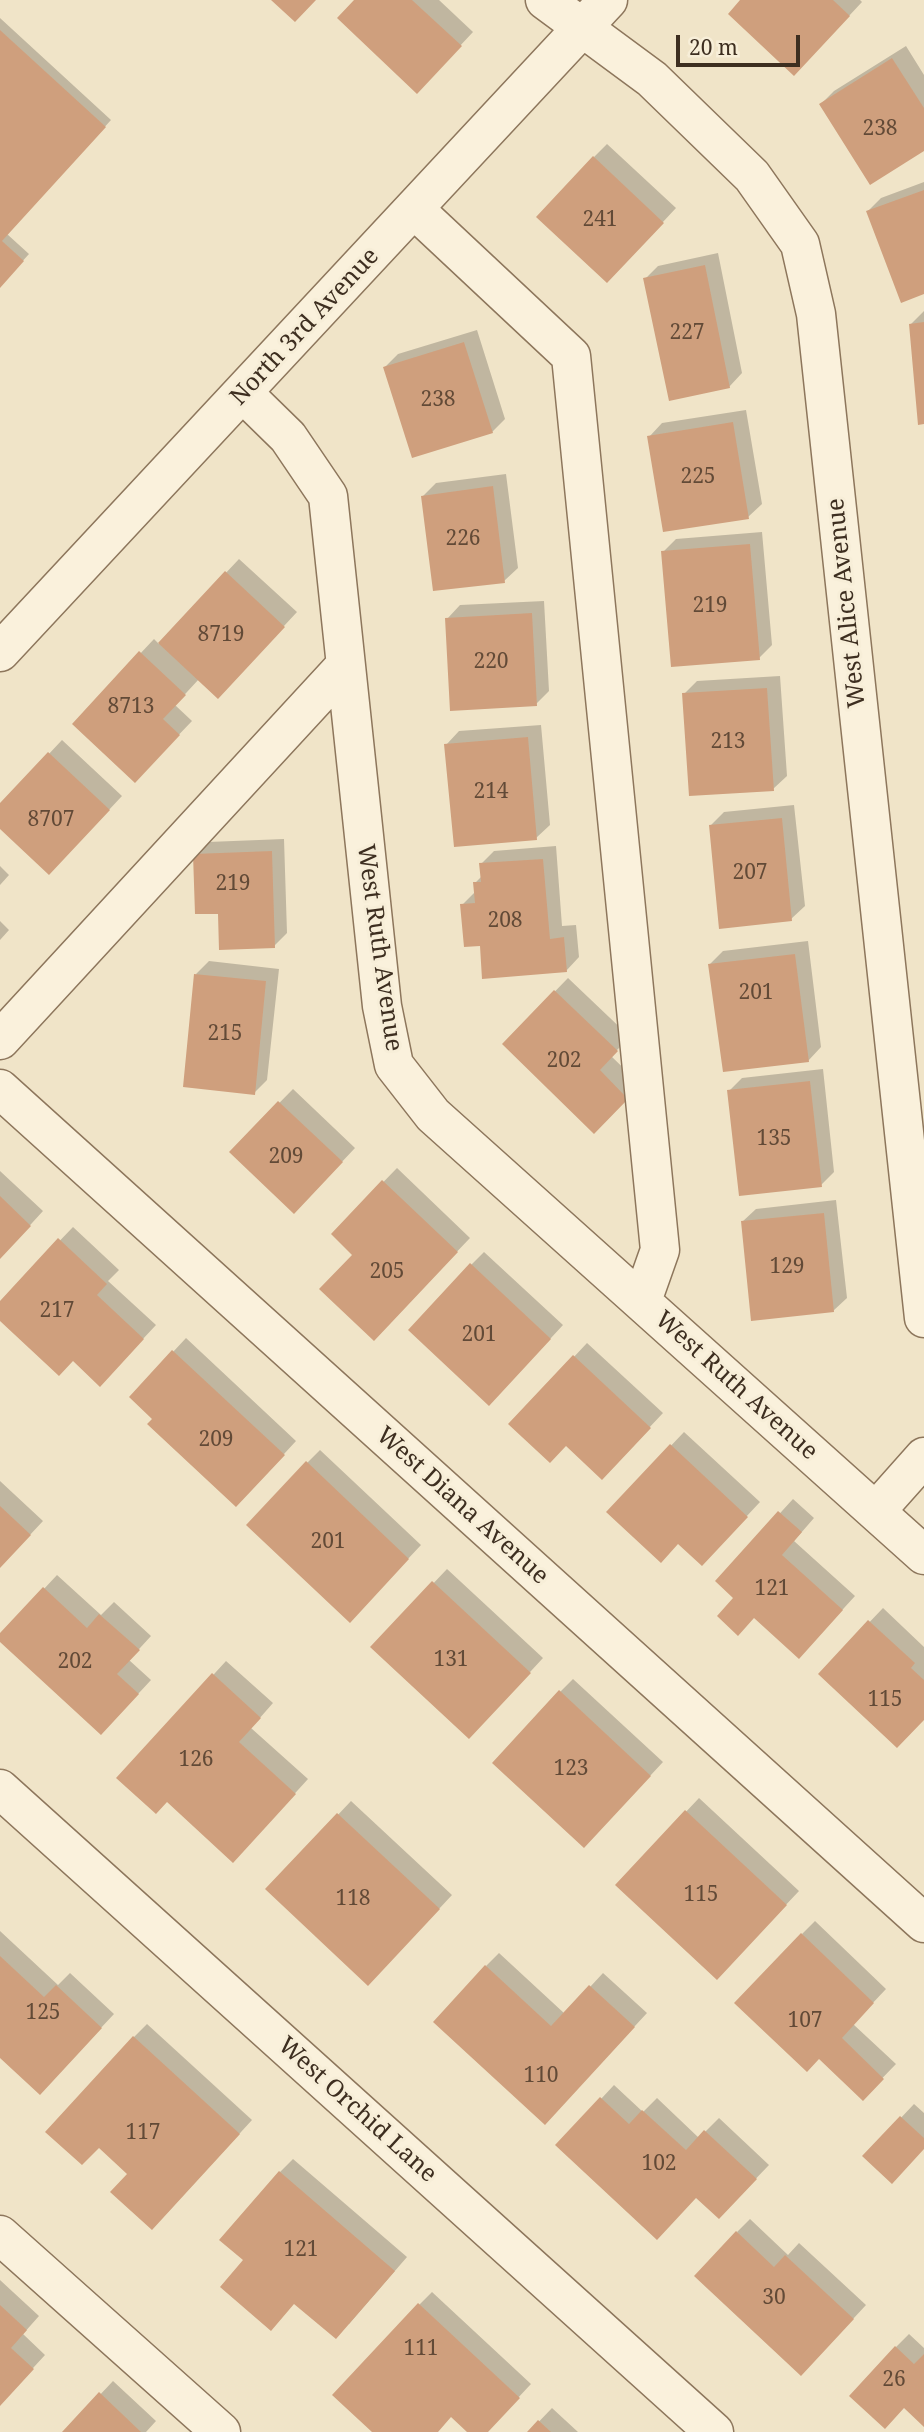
<!DOCTYPE html>
<html>
<head>
<meta charset="utf-8">
<style>
	body { margin:0 }
	#map { position:relative; width:924px; height:2432px; overflow:hidden; background:#f0e4c8; font-family:"Noto Serif",serif }
	canvas { display:block }
	.scale { position:absolute; left:676px; top:35px; width:124px; height:32px; box-sizing:border-box; border:4px solid #3d2e20; border-top:0; padding-left:9px; font-size:21px; line-height:24px; white-space:nowrap; color:#3d2e20; -webkit-text-stroke:5px #f7eed8; paint-order:stroke }
</style>
</head>
<body>
<div id="map">
<canvas width="924" height="2432"></canvas>
<div class="scale">20 m</div>
</div>
<script>
const c = document.querySelector('canvas').getContext('2d');
c.lineJoin = 'round';
function fillPath(path, color) {
  c.fillStyle = color;
  c.fill(path, 'evenodd');
}
function strokePath(path, color, width, dash) {
  c.strokeStyle = color;
  c.lineWidth = width;
  c.lineCap = dash ? 'butt' : 'round';
  c.setLineDash(dash || []);
  c.stroke(path);
}
function label(font, color, halo, rows, align = 'center') {
  c.font = font + ' "Noto Serif",serif';
  c.lineWidth = 6;
  c.setLineDash([]);
  c.textBaseline = 'middle';
  c.strokeStyle = halo;
  c.fillStyle = color;
  for (const [text, x, y, turn = 0] of rows) {
    c.save();
    c.translate(x, y);
    c.rotate((+turn || 0) * Math.PI / 180);
    c.textAlign = isNaN(turn) ? turn : align;
    if (halo) c.strokeText(text, 0, 0);
    c.fillText(text, 0, 0);
    c.restore();
  }
}
const shadow = new Path2D(`
	M356 0H439L473 32 430 78Z
	M743 0H860L862 2 807 61Z
	M0 18 111 120 7 234 29 254 0 286Z
	M906 46 924 75V149L821 104 834 91Z
	M607 144 676 208 620 268 594 157Z
	M924 182V292L868 211 881 198Z
	M718 253 742 373 729 387 645 279 658 266Z
	M924 311V422L911 324Z
	M477 330 505 419 492 432 385 367 398 354Z
	M746 410 762 504 748 517 649 437 662 423Z
	M506 474 518 568 504 581 423 496 436 483Z
	M762 532 772 645 759 658 663 552 676 539Z
	M239 559 297 612 231 683 199 679 175 705 192 721 148 767 75 723 154 639 159 644Z
	M544 601 549 691 536 704 447 619 460 605Z
	M780 676 787 776 773 789 684 694 697 681Z
	M541 725 550 825 536 838 446 745 459 731Z
	M62 740 122 796 62 860 0 827V806Z
	M794 805 805 906 791 919 710 826 724 812Z
	M284 839 287 933 274 946 220 912 195 855 208 842Z
	M556 846 562 926 576 925 579 957 566 971 481 944 462 905 476 891 475 883 482 876 481 864 494 851Z
	M0 866 9 875 0 885Z
	M0 921 9 930 0 940Z
	M808 941 821 1047 808 1061 710 964 723 951Z
	M209 961 279 969 267 1080 254 1093 196 974Z
	M568 978 630 1037 611 1056 640 1084 594 1131 504 1044Z
	M823 1069 834 1172 821 1185 729 1091 742 1078Z
	M293 1089 355 1148 307 1199 231 1152Z
	M397 1168 470 1238 387 1325 355 1255 333 1234Z
	M0 1171 43 1211 0 1258Z
	M836 1200 847 1298 833 1311 742 1222 756 1209Z
	M73 1227 119 1270 108 1281 156 1325 113 1371 73 1359 0 1319V1303Z
	M484 1252 563 1325 502 1391 471 1265Z
	M186 1338 296 1441 249 1492 155 1419 173 1352Z
	M587 1343 663 1413 615 1464 511 1424Z
	M684 1432 760 1502 715 1550 679 1542 608 1512Z
	M320 1450 421 1545 363 1607 307 1463Z
	M0 1481 43 1521 0 1567Z
	M793 1499 814 1518 794 1541 855 1596 812 1643 755 1617 718 1581Z
	M447 1569 543 1658 482 1724 373 1647Z
	M57 1575 101 1615 114 1602 151 1636 129 1660 151 1680 114 1720 0 1640V1636Z
	M883 1608 924 1647V1718L820 1674Z
	M226 1661 273 1703 251 1728 308 1779 246 1847 168 1800 119 1778Z
	M573 1679 663 1762 597 1833 560 1692Z
	M699 1798 799 1891 730 1964 618 1884Z
	M351 1801 452 1895 382 1970 268 1889Z
	M815 1921 886 1989 853 2024 896 2064 863 2098 802 1934Z
	M0 1931 58 1985 70 1973 114 2014 53 2079 0 2055Z
	M499 1953 565 2014 603 1973 647 2013 558 2109 486 1966Z
	M147 2024 252 2120 165 2215 130 2174 134 2037Z
	M614 2085 643 2112 657 2098 699 2138 719 2118 769 2165 719 2217 601 2099Z
	M914 2104 924 2113V2148L865 2156Z
	M293 2159 407 2257 349 2324 245 2260 280 2172Z
	M750 2219 788 2255 799 2243 866 2305 814 2361 737 2232Z
	M0 2280 39 2316 23 2334 45 2355 0 2404Z
	M432 2292 531 2384 486 2432H470L452 2415 436 2432H375L419 2305Z
	M909 2334 924 2348V2425L904 2406 896 2347Z
	M113 2381 156 2421 146 2432H65Z
	M552 2408 578 2432H529Z`);
const building = new Path2D(`
	M271 0H316L295 22Z
	M354 0H412L462 46 417 94 337 18Z
	M740 0H833L850 16 794 76 728 14Z
	M0 30 106 127 2 241 24 261 0 288Z
	M892 58 924 108V151L870 185 819 104Z
	M593 156 664 223 607 283 536 217Z
	M924 190V294L901 303 866 211Z
	M705 265 730 388 669 401 643 278Z
	M924 322V424L918 425 909 324Z
	M464 342 493 433 412 458 383 367Z
	M733 422 749 519 663 532 647 436Z
	M493 486 505 583 433 591 421 496Z
	M750 544 760 660 671 667 661 551Z
	M225 571 285 627 218 699 158 643Z
	M532 613 537 706 450 711 445 618Z
	M139 651 186 695 163 719 180 735 135 783 72 724Z
	M767 688 774 791 689 796 682 693Z
	M528 737 537 840 454 847 444 744Z
	M48 752 110 810 49 875 0 829V803Z
	M782 818 792 921 719 929 709 825Z
	M272 851 275 948 219 950 218 914H195L193 854Z
	M543 859 550 939 564 937 567 972 482 979 480 946 464 947 460 904 475 903 473 882H481L479 863Z
	M795 954 809 1062 723 1072 708 964Z
	M194 974 266 981 255 1095 183 1087Z
	M554 990 618 1051 600 1070 628 1099 594 1134 502 1044Z
	M810 1081 822 1187 739 1196 727 1090Z
	M278 1101 343 1162 294 1214 229 1152Z
	M382 1180 458 1252 374 1341 319 1289 352 1255 331 1234Z
	M0 1196 31 1226 0 1259Z
	M824 1213 834 1312 751 1321 741 1221Z
	M58 1238 107 1284 97 1295 144 1339 100 1387 73 1361 59 1376 0 1321V1301Z
	M470 1263 551 1339 489 1406 408 1330Z
	M172 1350 285 1455 236 1507 147 1424 152 1419 129 1397Z
	M573 1355 651 1428 602 1480 566 1446 550 1463 508 1424Z
	M670 1444 748 1517 702 1566 678 1544 661 1563 606 1512Z
	M306 1461 409 1559 350 1623 246 1525Z
	M0 1506 31 1535 0 1568Z
	M778 1511 802 1532 782 1555 843 1610 799 1659 754 1618 738 1636 717 1616 733 1598 715 1581Z
	M432 1581 531 1673 469 1739 370 1647Z
	M43 1587 87 1628 99 1614 140 1650 117 1674 139 1694 101 1735 0 1642V1633Z
	M868 1620 915 1663 911 1668 924 1680V1720L897 1748 818 1674Z
	M212 1673 261 1718 239 1742 296 1794 233 1863 167 1802 156 1814 116 1778Z
	M559 1690 651 1776 584 1848 492 1763Z
	M685 1810 787 1905 717 1980 615 1885Z
	M337 1813 440 1909 368 1986 265 1889Z
	M801 1933 874 2003 842 2038 884 2079 863 2101 819 2059 807 2072 734 2003Z
	M0 1956 44 1997 56 1985 102 2028 40 2095 0 2058Z
	M485 1965 551 2026 589 1985 635 2027 545 2125 433 2022Z
	M133 2036 240 2134 152 2230 110 2192 127 2174 99 2148 82 2165 45 2132Z
	M600 2097 629 2124 642 2110 686 2150 704 2130 757 2179 719 2219 696 2198 657 2240 555 2145Z
	M900 2116 924 2138V2149L892 2184 862 2156Z
	M279 2171 395 2271 336 2339 294 2304 271 2331 220 2287 243 2260 219 2240Z
	M736 2231 774 2267 785 2255 854 2319 801 2376 694 2276Z
	M418 2303 520 2398 488 2432H467L451 2417 438 2432H372L332 2395Z
	M0 2305 27 2330 11 2348 34 2369 0 2406Z
	M895 2346 914 2364 924 2354V2427L904 2408 885 2429 849 2396Z
	M99 2392 141 2432H62Z
	M538 2420 551 2432H527Z`);
const minor = new Path2D(`
	M545 0 652 79 752 176 800 244 816 314 924 1318
	M414 209 571 356 660 1250 642 1301
	M243 393 288 437 328 496 382 1006 394 1065 433 1115 924 1555
	M0 652 608 0
	M0 1040 345 666
	M0 1089 924 1923
	M876 1511 924 1457
	M0 1789 714 2432
	M0 2235 221 2432`);
const numberNames = [
	["238",880,129],
	["241",600,220],
	["227",687,333],
	["238",438,400],
	["225",698,477],
	["226",463,539],
	["219",710,606],
	["8719",221,635],
	["220",491,662],
	["8713",131,707],
	["213",728,742],
	["214",491,792],
	["8707",51,820],
	["207",750,873],
	["219",233,884],
	["208",505,921],
	["201",756,993],
	["215",225,1034],
	["202",564,1061],
	["135",774,1139],
	["209",286,1157],
	["129",787,1267],
	["205",387,1272],
	["217",57,1311],
	["201",479,1335],
	["209",216,1440],
	["201",328,1542],
	["121",772,1589],
	["131",451,1660],
	["202",75,1662],
	["115",885,1700],
	["126",196,1760],
	["123",571,1769],
	["115",701,1895],
	["118",353,1899],
	["125",43,2013],
	["107",805,2021],
	["110",541,2076],
	["117",143,2133],
	["102",659,2164],
	["121",301,2250],
	["30",774,2298],
	["111",421,2349],
	["26",894,2380]
];
const streetNames = [
	["North 3rd Avenue",305,327,-47],
	["West Alice Avenue",847,603,-96],
	["West Ruth Avenue",379,948,82],
	["West Ruth Avenue",736,1386,42],
	["West Diana Avenue",462,1506,42],
	["West Orchid Lane",357,2110,42]
];
fillPath(shadow, '#0003');
fillPath(building, '#cf9f7d');
strokePath(minor, '#8d765c', 41);
strokePath(minor, '#faf1dc', 38);
label('21px', '#624a37', null, numberNames);
label('24px', '#3d2e20', '#f7eed8', streetNames);
</script>
</body>
</html>
